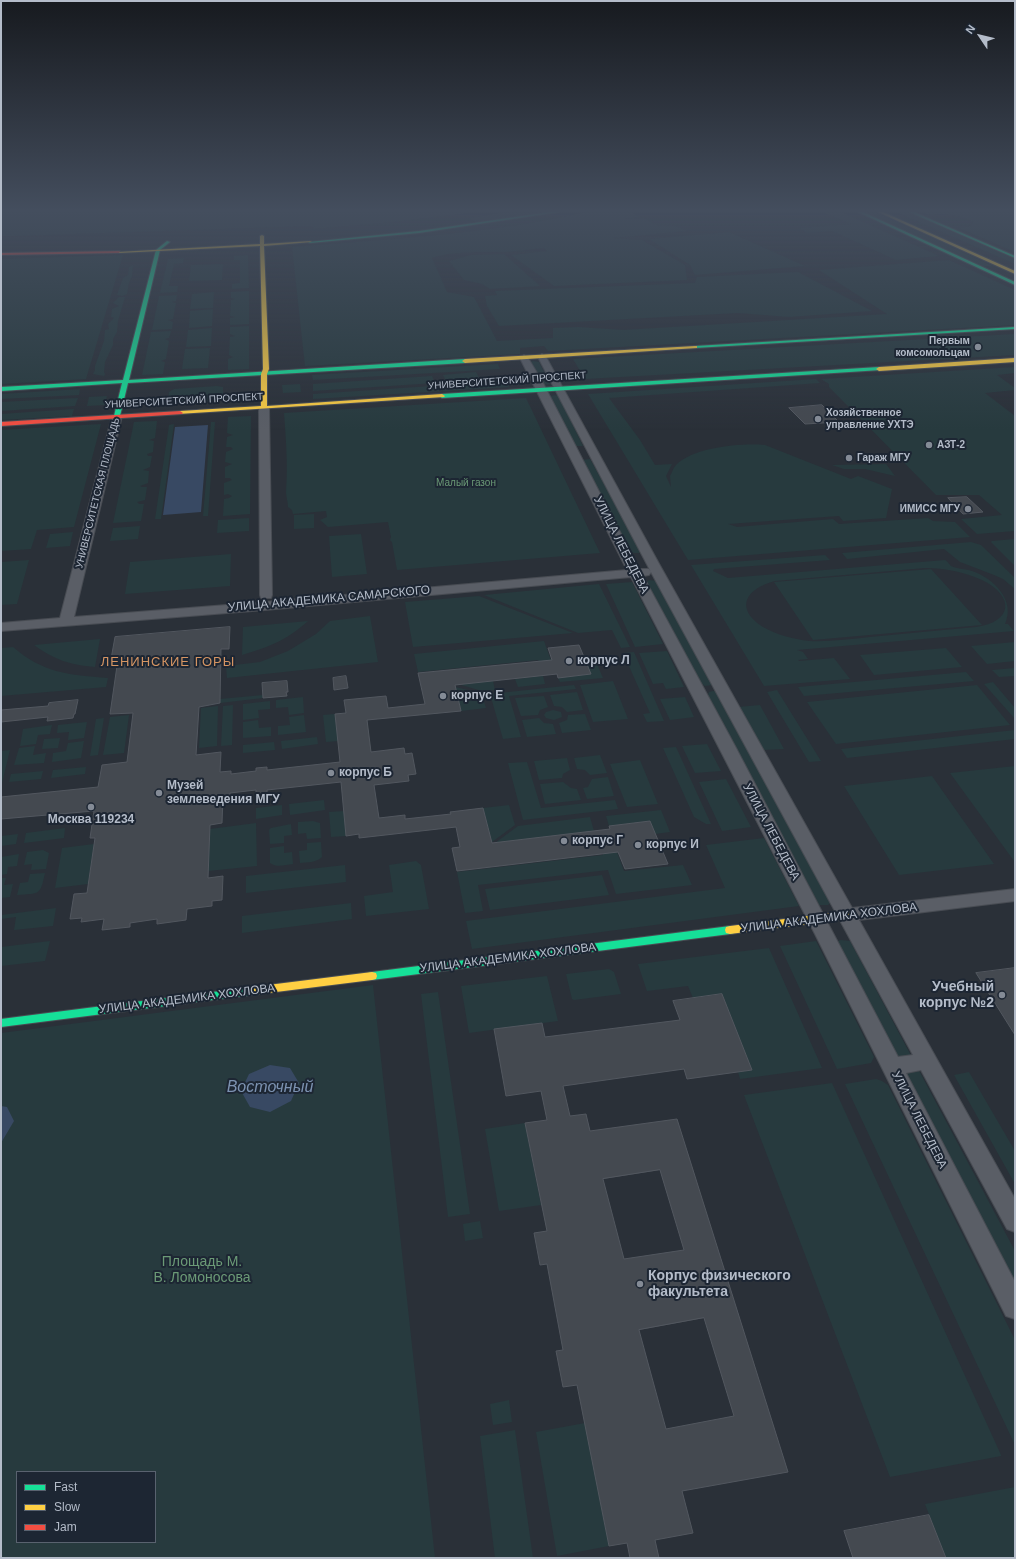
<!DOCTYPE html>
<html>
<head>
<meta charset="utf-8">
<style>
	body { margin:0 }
	#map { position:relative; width:1016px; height:1559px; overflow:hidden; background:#2a3038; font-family:Helvetica,sans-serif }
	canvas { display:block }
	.frame { position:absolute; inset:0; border:2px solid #b4bcc9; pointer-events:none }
	.legend { position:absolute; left:16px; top:1471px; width:140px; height:72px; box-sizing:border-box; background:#1d2633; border:1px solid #59626f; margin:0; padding:5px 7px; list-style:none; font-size:12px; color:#b4bcc9 }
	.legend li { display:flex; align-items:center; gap:8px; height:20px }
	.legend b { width:20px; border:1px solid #59626f }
	.north { position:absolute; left:960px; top:16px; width:40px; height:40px; -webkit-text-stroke:3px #1d2633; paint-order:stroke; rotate:305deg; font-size:11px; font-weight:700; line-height:16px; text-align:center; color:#b4bcc9 }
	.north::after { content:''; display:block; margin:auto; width:14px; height:18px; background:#b4bcc9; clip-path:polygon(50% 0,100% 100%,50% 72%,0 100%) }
</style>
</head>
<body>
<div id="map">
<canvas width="1016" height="1559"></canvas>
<div class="frame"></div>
<ul class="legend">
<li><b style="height:5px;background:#16e098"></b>Fast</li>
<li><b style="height:5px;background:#ffcf43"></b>Slow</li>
<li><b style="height:5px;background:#f24e42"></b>Jam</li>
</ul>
<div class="north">N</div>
</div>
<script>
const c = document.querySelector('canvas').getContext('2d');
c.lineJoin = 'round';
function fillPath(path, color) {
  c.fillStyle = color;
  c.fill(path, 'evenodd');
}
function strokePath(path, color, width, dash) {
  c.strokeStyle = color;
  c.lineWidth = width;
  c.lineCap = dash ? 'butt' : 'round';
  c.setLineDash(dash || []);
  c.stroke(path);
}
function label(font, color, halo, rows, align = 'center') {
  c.font = font + ' Helvetica,sans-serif';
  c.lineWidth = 4;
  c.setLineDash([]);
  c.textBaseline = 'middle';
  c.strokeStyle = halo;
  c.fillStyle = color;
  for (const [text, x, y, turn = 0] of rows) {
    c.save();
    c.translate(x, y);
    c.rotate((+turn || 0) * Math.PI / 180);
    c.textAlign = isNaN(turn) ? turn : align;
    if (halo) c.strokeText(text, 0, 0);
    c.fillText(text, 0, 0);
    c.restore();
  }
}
const green = new Path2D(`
	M1 212H476L394 222 314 229 312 226 15 236H1Z
	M508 212H546L476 222 469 218Z
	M586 212H631L639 217 624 219 644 218 656 225 676 226 687 231 614 238 642 240 685 265 687 280 554 286 511 255 547 251 544 248C532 249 519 251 507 252 482 253 455 250 432 258L447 292 474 297 497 341 553 338V328L578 327 623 330 887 314 819 270 949 260 1015 290V325L548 351 544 346 520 348V354L305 366 292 247C390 239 489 234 586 212Z
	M823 212H841L939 256 896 260 832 231 807 233 799 228 851 224Z
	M864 212H875L993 266H982Z
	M896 212H907L1015 259V264Z
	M922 212H1015V252L959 228 971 226 973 222C964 217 954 215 944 214 935 214 930 216 922 212Z
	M729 232 805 266 695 275 690 265 649 239Z
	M504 254 540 286 490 289 482 284 464 280 449 261 471 255Z
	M123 255 86 379 1 384V259Z
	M248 255 249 288 232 289V284L240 283V260H234V256Z
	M184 258 183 263 174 264 169 286H178L177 292 160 293 168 259Z
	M223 264 222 280 189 281 191 265Z
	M133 265 132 276 129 283 127 294 122 296 117 295 123 278 128 275 129 267Z
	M798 272 872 311 789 317 738 313 499 326 487 306 485 296 497 295 495 291 695 283 697 277Z
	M249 291V324L230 325V318L235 317 230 316 231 300 235 299 231 298V292Z
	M214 292 213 308 190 309 192 294Z
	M177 295 176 301 172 302 176 303 173 319 168 320 173 322 172 329 152 330 159 296Z
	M119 297H125L118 321 117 332 113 339V345L105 362 104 372 105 374 104 376 93 374 95 370V366L104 341 105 330 109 329 108 324 114 318 111 317 112 309 119 306 113 303Z
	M213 309 212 326 189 328 190 311Z
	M249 326V369L228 370V359L233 357 229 355 230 337 235 336 230 334V327Z
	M212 328 211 346 186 347 188 330Z
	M171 331 169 338 165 339 169 341 166 359 161 361 165 362 163 374 142 375 151 332Z
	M1015 334V355L585 379 573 359Z
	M210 348 208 368 182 369 185 349Z
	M533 361 539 362 550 384 544 385 531 362Z
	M498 364 500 369 313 380 312 375Z
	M1015 367V373L997 375 1015 388V390L985 393 1015 416V531L977 534 961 519 1002 515 979 495H936L829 387V384L821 379Z
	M476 372 480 380 447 383 443 375Z
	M432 376 435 383 313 391V384Z
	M816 379 820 383 609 398 640 440 655 465 672 464 666 476 671 487 670 476C672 473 673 468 676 465 694 447 740 443 765 445L851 479 858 476 892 489 886 518 843 521 839 516 728 524 737 527 833 519 839 524 928 518 933 521 955 522 970 537 688 560 588 394Z
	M507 381 509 387 313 399V394Z
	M300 384 301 392 283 393 282 385Z
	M217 386 223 387V398L217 401 172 404 168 402 169 392 174 389Z
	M80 389 79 395 1 399V394Z
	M557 395 559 396 583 446H575L550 396Z
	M107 396 105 405 87 406 89 397Z
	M78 398 75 406 1 411V402Z
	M526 398 600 553 397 570 392 542 390 540 391 537 388 522 328 527 320 520 327 517 326 511 293 514 292 510 288 507C288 502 286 497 286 492 288 466 286 439 284 413Z
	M74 409 72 416 1 420V414Z
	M251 416 250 514 223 516 224 499 229 498 232 496 228 494 224 495V483L232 480 230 478H225V467L232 464 225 462 226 452 233 449 231 447H226L227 437 233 435 227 433 228 417Z
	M157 421 155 438 149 440 154 441 153 452 147 454 148 456H152L150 467 143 470 149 471 148 483 140 486 142 487H147L145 500 137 502 139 504H144L141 521 113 523 134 422Z
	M211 422H215L208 516H203Z
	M101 424 74 527 37 530 31 549 1 551V430Z
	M174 424 161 519H155L169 425Z
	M590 459 640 549 639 553H634L630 551 581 460Z
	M886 464 895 476 865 469H844L832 465Z
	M314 514V528L294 529V515Z
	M249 518V531L217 533 218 520Z
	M140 526 138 539 110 541 113 528Z
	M73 532 70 546 46 548 50 534Z
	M361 534 367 574 332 577 329 536Z
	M1015 539V566L991 542 992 541Z
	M971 542 981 545 1015 578V589L1003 579 994 575 960 562 944 549 847 559 842 553Z
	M231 554 230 586 125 594 130 562Z
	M825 555 830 560 714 569 713 571 728 578 945 560C947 561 950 565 951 566 957 569 966 569 972 571 993 578 1016 600 1005 624H1008L1014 631 797 650 803 652 808 659 798 660 799 661 834 658 850 679 764 686 691 565ZM925 568C945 568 964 572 982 580 1015 596 1013 622 976 627 940 630 905 634 870 637 850 639 829 642 809 641 793 639 777 635 763 627 733 608 747 588 775 581Z
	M29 560 17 604 1 605V562Z
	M931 569 982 625 813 640 774 582Z
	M649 580 657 581 713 682 712 685 705 686 701 683 647 582Z
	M632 582 663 644 635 647 606 584Z
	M599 584 630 647 621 648 612 630 578 633 484 595Z
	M479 596 573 633 413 647 405 602Z
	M370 616 378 662 227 678 226 666 260 662 288 651 316 634 330 621Z
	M308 621C287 640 269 647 242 655L243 627Z
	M100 639 95 667C70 665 55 660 34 645Z
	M544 641 552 663 540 664 538 660 418 672 414 654Z
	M1015 642V661L987 664 971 646Z
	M13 647C43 673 69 675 108 678L106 687 1 696V648Z
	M946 648 962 667 874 675 860 655Z
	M667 651 684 687 666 689 663 683 653 684 639 653Z
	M634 652 664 721 647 722 643 714 650 713 623 653Z
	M597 664 603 678 560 682 558 678 590 674 587 665Z
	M1015 668V676L999 677 992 670Z
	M966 672 974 681 804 696 798 687Z
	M543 676 545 684 518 687 515 679Z
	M493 681 495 690 482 691 458 684Z
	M613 681 628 719 593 722 580 685Z
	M993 682 1015 708V719L984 684Z
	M574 685 576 689 509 696 521 737 503 739 490 694Z
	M977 685 1010 725 836 744 807 702Z
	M455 687 481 693 486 708 461 711Z
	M777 690 821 761 809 762 767 692Z
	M713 691 719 692 831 902 828 905H819L708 695 709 692Z
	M577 692 583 710 567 712 562 707 554 706 550 695Z
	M263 695V698L220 703V699Z
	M544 696 548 707 540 710 538 715 521 716 515 698Z
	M303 697 304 713 289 715 288 707 276 708V700Z
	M685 697 694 717 670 720 660 699Z
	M270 701V709L258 710 259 718 243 720V704Z
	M233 705 232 745 221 746 223 706Z
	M760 705 784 749 763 750 738 707Z
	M218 706 217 746 199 748 201 708Z
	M553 710 561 712 562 717 554 720 546 718 544 715 546 712Z
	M335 714 338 741 326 742 323 715Z
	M585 714 591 730 562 733 559 723 567 720 568 715Z
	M129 715 124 753 103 755 110 717Z
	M304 715 306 732 278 735V726L290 725 289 717Z
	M104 718 98 755 90 756 96 719Z
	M539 718 544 723 553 724 556 734 527 737 522 720Z
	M258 720 259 728 271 727V736L243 738V722Z
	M87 722 84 738 68 740 69 732 57 733 58 725Z
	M52 725 50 734 38 735 36 744 20 746 23 729Z
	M1015 730V739L847 758 841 749Z
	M317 737 318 744 282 749 281 741Z
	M60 738 58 748 42 749 44 739Z
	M84 741 81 758 52 762 53 753 66 751 68 743Z
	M274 742 275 750 243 753V745Z
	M707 744 721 771 695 773 682 746Z
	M35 746 33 755 46 753 44 763 14 765 19 748Z
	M676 747 711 824H706L694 817 663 748Z
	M10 750 2 783H1V751Z
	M600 755 607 773 590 775 585 770 577 769 574 758Z
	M567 758 570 770 563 774 562 778 539 780 534 761Z
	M640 760 658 804 627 807 610 764Z
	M527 762 541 808 615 800 618 809 523 820 508 763Z
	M1015 766V861H1014L950 773Z
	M86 767 85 774 51 778 53 770Z
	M43 771 41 779 9 782 11 774Z
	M932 776 994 864 899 875 844 786Z
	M608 777 614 796 587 799 583 788 588 787 592 779Z
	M726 779 751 827 722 831 699 782Z
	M563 782 571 788 577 789 581 800 545 804 540 784Z
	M324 800 325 810 290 815 289 804Z
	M282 805V815L256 819V808Z
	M509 805 515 825 492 842 483 808Z
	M661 810 670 832 655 834 650 821 609 826 606 816Z
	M344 811 346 836 331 837 329 812Z
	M590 817 594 831 495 843 518 826Z
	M313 821 320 823 321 838 307 839 306 833 298 834V822Z
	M256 823 257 866 208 871 210 829Z
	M291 824 292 835 284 836V843L270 844 269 830 271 828Z
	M65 828 64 838 24 843 26 833Z
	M18 834 16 844 1 846V836Z
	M764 838 799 906 472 949 466 921 725 888 706 845Z
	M321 842 322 857C316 863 307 862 300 863L299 851 307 850V843Z
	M94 844 88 884 55 888 62 848Z
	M284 846V853L292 852 293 864C285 865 277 868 270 863V848Z
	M615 847 624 871 683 865 692 885 616 894 608 870 478 885 483 911 465 913 457 872 603 855 601 849Z
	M43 850 49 853 46 869 31 870 32 864 24 865 27 852Z
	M19 854 17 866 8 867 7 874 1 875V857Z
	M416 861 421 865 429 909 366 916 364 896 393 892 389 865Z
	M345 865 346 882 246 893V876Z
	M45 873C40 896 40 893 17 895L20 883 28 882 30 874Z
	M602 875 609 895 490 910 485 889Z
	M1 878H6L4 885 13 884 10 897 1 898Z
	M351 903 352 919 242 933V916Z
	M56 908 53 926 14 930 16 917 1 919V915Z
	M841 940 850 941 1015 1251V1288L836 945 838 941Z
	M50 941 45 961 1 966V947Z
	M816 941 874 1057 871 1063 837 1069 780 946Z
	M769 948 822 1068 740 1079 738 1072 752 1070 722 994 693 998 688 986 647 991 638 964Z
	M609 969 614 972 621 994 574 1000 572 999 566 974Z
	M547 976 558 1021 469 1033 461 986Z
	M373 985 435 1558H1V1033ZM17 1472H155V1542H17Z
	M438 992 470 1214 448 1217 421 994Z
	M969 1072 1015 1151V1184L954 1075Z
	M876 1079 882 1081 888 1085 1015 1340V1445L845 1084Z
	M832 1083 1001 1455V1456L890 1477 744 1095Z
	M525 1123 541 1205 499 1211 485 1129Z
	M480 1221 483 1238 465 1241 463 1224Z
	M509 1400 512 1422 493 1425 490 1404Z
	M585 1423 609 1546 557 1556 536 1432Z
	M515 1430 533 1558H495L480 1436Z
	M1015 1487V1558H946L925 1504Z`);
const water = new Path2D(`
	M208 425 201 512 163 515 175 427Z
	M270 1065 290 1068 299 1083 291 1101 270 1112 250 1107 241 1091 249 1074Z
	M1 1106 7 1107 14 1121 1 1143Z`);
const building = new Path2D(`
	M822 405 839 422 805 424 789 408Z
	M967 497 983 512 963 514 948 498Z
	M230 627 229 649H221L220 703 199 707 196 755 221 752 220 772 231 771V774L256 771V768L267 767V770L340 762 335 714 346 713 344 700 386 696 388 708 425 704 418 673 552 660 548 648 579 645 591 674 558 678 557 674 455 685 461 711 367 720 371 752 404 748 405 754 412 753 416 774 408 775 409 781 374 785 379 818 405 815V819L451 814 450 812 483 808 492 843 610 829 609 826 650 821 668 864 625 869 618 852 457 871 452 848 460 847 456 827 359 838V834L346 836 341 782 267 790V793L256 794V790L230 793V796H223L222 823 210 825 208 878 223 876 222 900 212 901V906L187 909 186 920 157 924V919L130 923V927L102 930 104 919 81 922 82 918 70 919 74 894 87 893 95 838H90L94 811 1 819V797L98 787 102 765 127 762 133 713 110 714 118 659H111L115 637Z
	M346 676 348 688 334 690 333 678Z
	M287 681 288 692H286L287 696 263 698 262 683Z
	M78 700 75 714H74L73 718 47 721 48 717 1 722V710L48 706 49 703Z
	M1015 968V1035L976 973Z
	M722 994 752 1070 687 1079 684 1069 563 1086 570 1116 586 1114 590 1131 677 1119 788 1472 682 1491 693 1533 655 1540 659 1558H630L627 1543 609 1546 577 1385 563 1387 556 1351 563 1350 547 1264 540 1265 534 1233 547 1231 525 1123 547 1120 541 1091 506 1096 494 1029 542 1023 545 1037 680 1020 673 1001ZM660 1170 684 1250 624 1259 603 1179ZM704 1318 734 1416 666 1429 639 1330Z
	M929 1515 946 1558H853L844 1531Z`);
const street = new Path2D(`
	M542 354 546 357 658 562 852 908 1015 889V901L859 920 1015 1199V1232L1007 1229 921 1070 906 1073 1015 1282V1319L1006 1316 815 934 631 577 265 610 1 631V623L60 618 112 416 117 413 122 416 74 617 265 602 627 570 520 358 524 355 528 358 543 383 639 569H649L651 572 538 357ZM651 572 913 1055 898 1057 736 748 643 576 649 575Z
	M264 404 269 407 272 595 271 598H261L260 595 259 407Z`);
const fast = new Path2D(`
	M549 212H559L419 233 310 243 308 242 419 231Z
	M858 212H863L1015 282V285Z
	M909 212H914L1015 256V258Z
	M167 241 170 242 160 250 129 380 465 359 468 361 465 363 128 383 120 416 117 418 114 416 122 383 1 391V387L123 380 156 250Z
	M1015 327V329L695 348 693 347 695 346Z
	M879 367 881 368V370L442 398 439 396 442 394Z
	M730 926 734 927 735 930 734 933 730 934 372 980 368 979 367 976 368 973 372 972Z
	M252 987 256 988 258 991 256 994 252 995 1 1027V1019Z`);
const slow = new Path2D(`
	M878 212H883L1015 271V274Z
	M262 235 264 236V244L310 241 312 242 264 246 269 369 267 374V406L442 394 445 396 444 397 178 414 177 413 180 411 261 406V374L263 369 260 246 119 253 117 252 260 244V236Z
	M695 346H697V348L465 363 462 361 465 359Z
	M1015 358V362L879 371 876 369 879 367Z
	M847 911 851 912 852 915 851 918 847 919 730 934 726 933 725 930 726 927 730 926Z
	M372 972 376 973 377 976 376 979 372 980 252 995 248 994 246 991 248 988 252 987Z`);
const jam = new Path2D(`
	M120 251 119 253 1 255V253Z
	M180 411 183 413 182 414 1 426V422Z`);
const markers = [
	[978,347,4,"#848b96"],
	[818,419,4,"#848b96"],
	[929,445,4,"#848b96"],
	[849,458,4,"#848b96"],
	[968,509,4,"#848b96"],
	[569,661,4,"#848b96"],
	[443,696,4,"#848b96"],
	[331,773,4,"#848b96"],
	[159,793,4,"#848b96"],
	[91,807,4,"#848b96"],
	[564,841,4,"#848b96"],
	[638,845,4,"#848b96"],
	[1002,995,4,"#848b96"],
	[640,1284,4,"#848b96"]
];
const farPoinames = [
	["Первым",970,341,"right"],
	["комсомольцам",970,353,"right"],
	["Хозяйственное",826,413],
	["управление УХТЭ",826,425],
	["АЗТ-2",937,445],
	["Гараж МГУ",857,458],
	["ИМИСС МГУ",960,509,"right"]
];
const farStreetnames = [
	["УНИВЕРСИТЕТСКИЙ ПРОСПЕКТ",507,381,-4],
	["УНИВЕРСИТЕТСКИЙ ПРОСПЕКТ",184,401,-3],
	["УНИВЕРСИТЕТСКАЯ ПЛОЩАДЬ",98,493,-76]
];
const farParknames = [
	["Малый газон",466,483]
];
const streetNames = [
	["УЛИЦА ЛЕБЕДЕВА",621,545,63],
	["УЛИЦА АКАДЕМИКА САМАРСКОГО",329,599,-5],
	["УЛИЦА ЛЕБЕДЕВА",771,832,62],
	["УЛИЦА АКАДЕМИКА ХОХЛОВА",829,918,-7],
	["УЛИЦА АКАДЕМИКА ХОХЛОВА",508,958,-7],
	["УЛИЦА АКАДЕМИКА ХОХЛОВА",187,999,-7],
	["УЛИЦА ЛЕБЕДЕВА",919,1120,63]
];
const poiNames = [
	["корпус Л",577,661],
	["корпус Е",451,696],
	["корпус Б",339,773],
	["Музей",167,786],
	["землеведения МГУ",167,800],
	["Москва 119234",91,820,"center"],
	["корпус Г",572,841],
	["корпус И",646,845]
];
const neighbourhoodNames = [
	["ЛЕНИНСКИЕ ГОРЫ",168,662]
];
const nearPoinames = [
	["Учебный",994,987],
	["корпус №2",994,1003],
	["Корпус физического",648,1276,"left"],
	["факультета",648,1292,"left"]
];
const nearParknames = [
	["Площадь М.",202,1262],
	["В. Ломоносова",202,1278]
];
const nearWaternames = [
	["Восточный",270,1088]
];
fillPath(green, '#273a3e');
fillPath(water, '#384963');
fillPath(building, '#444950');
strokePath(building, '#52575f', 1);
strokePath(street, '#484c53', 2);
strokePath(fast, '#484c53', 2);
strokePath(slow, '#484c53', 2);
strokePath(jam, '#484c53', 2);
fillPath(street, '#5a5e66');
fillPath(fast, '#16e098');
fillPath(slow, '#ffcf43');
fillPath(jam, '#f24e42');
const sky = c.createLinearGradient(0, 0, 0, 430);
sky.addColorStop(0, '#171a1f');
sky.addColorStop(0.49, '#444e5e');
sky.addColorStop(1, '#444e5e00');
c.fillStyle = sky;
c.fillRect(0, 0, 1016, 430);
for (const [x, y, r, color] of markers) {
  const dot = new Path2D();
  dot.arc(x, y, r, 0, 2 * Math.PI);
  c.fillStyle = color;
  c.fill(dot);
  strokePath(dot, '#1d2633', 1.5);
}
label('bold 10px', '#b4bcc9', '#1d2633', farPoinames, 'left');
label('10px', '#b4bcc9', '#1d2633', farStreetnames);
label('10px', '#6b9a76', '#1d2633', farParknames);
label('12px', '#b4bcc9', '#1d2633', streetNames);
label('bold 12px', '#b4bcc9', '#1d2633', poiNames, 'left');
c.letterSpacing = '1px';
label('13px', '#d59563', '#1d2633', neighbourhoodNames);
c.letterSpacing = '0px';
label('bold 14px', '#b4bcc9', '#1d2633', nearPoinames, 'right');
label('14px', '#6b9a76', '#1d2633', nearParknames);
label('italic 16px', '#7c92b1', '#1d2633', nearWaternames);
</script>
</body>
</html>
